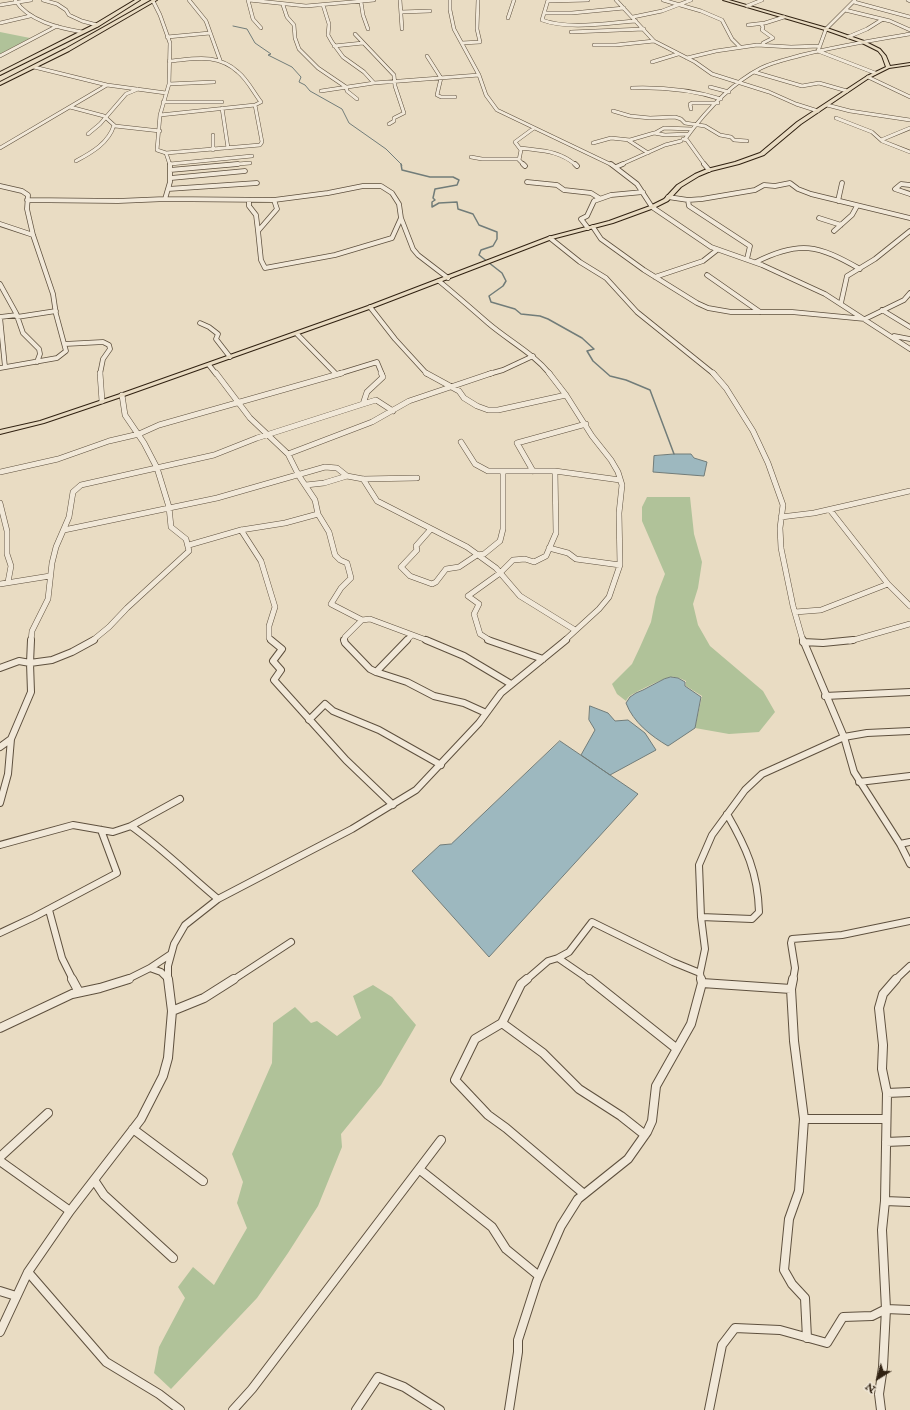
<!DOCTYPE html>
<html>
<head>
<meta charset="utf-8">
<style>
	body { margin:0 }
	#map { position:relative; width:910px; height:1410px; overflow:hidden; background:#e9dcc3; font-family:"IM FELL English",serif }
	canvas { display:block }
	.north { position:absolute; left:858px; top:1358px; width:40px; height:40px; -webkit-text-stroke:3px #f1e8d8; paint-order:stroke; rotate:217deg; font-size:11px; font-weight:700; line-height:16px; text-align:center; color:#302111 }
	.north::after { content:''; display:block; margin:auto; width:14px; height:18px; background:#302111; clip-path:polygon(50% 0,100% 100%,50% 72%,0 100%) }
</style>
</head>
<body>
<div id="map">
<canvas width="910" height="1410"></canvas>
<div class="north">N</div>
</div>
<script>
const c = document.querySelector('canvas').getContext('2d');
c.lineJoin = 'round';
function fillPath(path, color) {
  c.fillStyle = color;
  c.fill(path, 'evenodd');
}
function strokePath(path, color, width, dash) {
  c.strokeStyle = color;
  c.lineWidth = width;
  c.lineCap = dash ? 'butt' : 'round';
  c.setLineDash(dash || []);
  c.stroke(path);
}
const green = new Path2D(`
	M0 32 30 38 0 54Z
	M647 497H690L694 534 702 562 698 588 693 604 698 625 710 646 763 691 775 712 759 732 729 734 695 728 702 696 686 686V681C681 679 676 676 671 677 666 677 633 693 630 696 628 697 627 699 626 701L617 694 612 684 632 664 640 647 651 622 656 597 665 574 642 521V507Z
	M373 985 392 997 416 1025 381 1085 341 1134 342 1147 318 1206 288 1253 257 1298 171 1389 154 1373 159 1347 185 1298 178 1287 193 1267 214 1285 247 1228 237 1203 243 1182 232 1154 272 1063 273 1023 295 1007 311 1023 317 1021 337 1036 361 1018 353 996Z`);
const water = new Path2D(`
	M674 454H691L694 458 707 462 704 476 653 472 654 456Z
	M671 677 678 678 685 682V686L701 697 695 728 668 746C651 736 633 722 626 703L630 697 636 693 643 690 664 679Z
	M590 706 608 713 615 721 628 720 645 733 656 750 610 775 581 755 595 730 589 720Z
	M560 741 638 794 489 957 412 871 440 845 451 844Z`);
const streamFar1 = new Path2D(`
	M233 26 247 29 255 43 271 54 268 55 292 67 301 77 299 82 305 85 310 91 342 109 349 123 386 149 402 165`);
const stream = new Path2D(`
	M401 164 402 170 430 177H453L459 180 457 185 435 189 433 198 435 200 432 202V207L439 203 457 202 458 209 473 214 479 225 497 232V239L493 246 481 250 479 255 502 273 506 281 503 286 489 296 491 302 515 309 521 314 540 316 548 319 582 338 594 349 587 351 593 361 610 376 626 380 650 390 674 454`);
const minorFar4 = new Path2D(`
	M15 0C28 21 59 28 82 32
	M43 0 57 4 66 10 69 15 82 21 97 25
	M189 0 206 21 220 60
	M248 0 253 19 261 28
	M249 0 306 6 374 0
	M400 0 402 29
	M450 0V10L454 29 479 75 486 95 497 110 612 165
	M548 0 542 20C568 30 608 23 636 21
	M616 0 654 41 695 62 712 74 769 92 796 104 818 111
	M663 0 701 11 722 20 732 39 740 47
	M855 0 826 29 818 51 875 73
	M908 0 910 1
	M153 1 160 15 170 43 169 84 160 115 157 150 166 153 170 165
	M548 1 588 0
	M361 2 363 15 368 29
	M854 2 910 17
	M0 5 31 0
	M283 5 287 17 294 25 295 38 299 49 318 68 346 87 347 91 357 99
	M323 5 329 24 328 35 332 42 343 57 364 72 374 83
	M747 6 762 0
	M845 10 890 21 910 30
	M401 12 430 11
	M545 13H572L624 8
	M633 17 662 11 691 0
	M508 18 514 0
	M0 23 30 16
	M761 24 763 27 762 30 773 38 763 43 764 45
	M748 25 765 23 784 17
	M571 32 644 29
	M355 34 394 75 395 86 404 113 394 118V121L389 124
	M167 37 210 33
	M848 37 867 29 883 19
	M462 43 480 42 477 29 478 0
	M594 45H616L654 41
	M334 46 363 43
	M0 56 57 26
	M427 56 441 78 437 95 441 97H455
	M687 58 716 51 757 45 791 47 820 46
	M652 62 678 54
	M34 67 107 85
	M754 72 802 86 819 83 847 91
	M868 77 910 97
	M169 84 214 82
	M710 87 729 92
	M632 88C662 87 692 90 721 99
	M321 91 374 83 479 75
	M163 102H222
	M827 105 850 111 910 120
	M70 107 104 116 115 126 160 131
	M222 108 228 148
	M691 109 690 104 692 103H718
	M613 111 630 116 650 118 675 117 681 119 685 123 705 126 720 135 731 137 734 140 747 141
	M160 115 255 105 261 102C254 93 247 79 238 72 217 53 195 59 169 61
	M836 118 872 132 882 141 910 152
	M655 133 664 128 692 129
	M88 134 100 124 126 94 138 89
	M213 135V150
	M683 139 687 140 705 165
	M685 139C705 112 730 84 761 68 773 62 788 59 802 55 837 46 874 40 910 34
	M628 140 648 153
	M881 140 910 128
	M593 143 611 138 630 140 654 133 665 135 689 134
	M0 148 107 85 166 93
	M520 148C542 151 558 150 576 165
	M166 153 260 145 262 142 255 105
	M471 157 482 159H519
	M76 161C91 153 109 143 114 125
	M170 164 252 156
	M226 165 250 163
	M524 165 519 160 521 150 515 142 534 128
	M620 165 665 145 681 141`);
const minorFar3 = new Path2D(`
	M170 164V182L165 199 274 200 328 193 363 186H381L392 193 399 204 401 218 413 249 418 255 448 278
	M523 164 525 166
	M575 164 577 166
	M611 164 637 184 652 207 711 247 762 265 825 294 910 349
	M704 164 709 170
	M616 167 623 164
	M170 170 238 164
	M171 178 245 171
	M527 182 557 185 564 190 591 193 599 198
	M910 185 901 184 895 189 910 194
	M0 186 22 191 28 195 27 209 33 235 53 294 56 314 66 351 57 358 0 368
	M168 189 257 183
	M668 197 688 200 702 199 755 190 764 185 775 186 790 183 798 189 811 194 910 218
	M27 200 118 201 165 199
	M249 200V206L256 215 258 231
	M274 200 277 209 258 231 261 260 265 268 335 255 392 238 401 218
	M688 200 689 206 750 246 747 259
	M838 201 842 183
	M819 218 841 225
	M0 224 33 235
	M593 227 601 239 644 270 697 303 708 308 731 312H792L865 319 904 300 910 293
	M588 228 581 219 587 216 594 201 611 195 643 192
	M834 231 852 215 857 206
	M550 238 580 262 606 278 637 312 714 374
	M756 262C800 240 818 245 860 269
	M707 275 760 312
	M655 277 703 261 717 250
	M439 281C456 295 472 309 488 323 509 341 533 353 550 374
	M0 284 16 313 23 333 39 349 40 354 37 362
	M841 303 847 276 875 259 910 231
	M370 307 395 339 427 374
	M882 310 910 327
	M0 317 5 367
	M0 317 17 315
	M17 317 56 311
	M200 323 209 327 218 334 216 339 230 357
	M297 334 336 374
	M894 336 910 339
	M65 344 103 342 109 345 110 349 103 359 100 374
	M209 365 216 374
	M338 374 377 362 382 374
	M489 374 503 370 533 356`);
const minorFar2 = new Path2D(`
	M100 373 102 401
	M216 373 250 418 288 454 299 476 315 500 318 514 329 532 335 555 340 560 347 563 351 578 341 588 331 604 362 620
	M426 373 459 391 464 398 477 406 488 410H498L566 395
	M549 373 566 395 592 436 611 460 618 472 622 485 619 513 620 565 609 597 599 609 564 641
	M713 373 726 388 753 431 768 463 783 505 780 528 781 548 793 606 803 641
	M363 404 376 400 393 411
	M461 442 475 464 488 471H555L620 480
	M288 454 372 422 409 401 492 373
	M533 471 517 443 586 424
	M0 472 58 459 109 441 139 434 159 425 342 373
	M363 479 377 501 467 547 496 568 520 596 575 630
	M306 485 324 483 347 476 363 479 417 478
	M0 503 7 531V554L11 566 8 582
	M830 510 888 584 910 606
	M781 517 814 513 910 491
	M431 529 416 546 417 550 401 567 410 576 432 584 436 582 446 569 459 567 477 555 484 554 500 541 503 529V471
	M64 530 217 498 325 467 337 468 347 476
	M241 530 261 561 275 607 269 626V638L272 641
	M189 545 241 530 285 523 318 514
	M549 548 568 553 576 559 620 565
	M0 584 50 576
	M795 612 821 610 888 584
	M31 641 32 631 48 599 52 563 56 547 69 517 73 492 81 485 214 455 257 438 363 404 367 392 383 377 381 373
	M92 641 109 627 127 608 189 551 186 539 171 527 169 507 157 468 144 443 125 415 122 395
	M344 641 345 637 362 620 370 619 429 641
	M406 641 412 635
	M491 641 480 634 474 614 479 604 468 596 500 573 513 560 525 559 534 562 546 556 556 533 555 471
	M850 641 910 624`);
const minorFar1 = new Path2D(`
	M271 640 282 649 273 661 281 670 274 680 346 760 393 805
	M344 640 345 643 370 669 376 672 407 682 434 696 464 703 486 713
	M426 640 464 656 511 684
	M488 640 543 659
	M803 640 844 737 854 772 900 844 910 864
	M803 642 823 643 853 640
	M0 668 19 661 30 663 52 660 72 652 94 640
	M376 672 407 640
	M825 696 910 692
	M309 720 325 704 333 711 379 730 441 765
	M0 747 11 739 31 692 30 663 31 640
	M859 782 910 776
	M0 803 8 774 11 739
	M131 826 180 799
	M900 844 910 842
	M0 845 73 825 113 832 131 826C162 848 189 875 218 899
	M49 910 62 958 73 980
	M701 917 752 919 759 912C758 873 746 847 727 814
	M0 933 34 917 117 873 101 830
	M558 958 569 952 592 922 673 962 700 973
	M150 968 161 972 168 979
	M126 980 150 968 171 954
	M168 980V966L174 944 185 925 218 899 352 829 416 790 479 723 501 693 566 640
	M233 980 291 942
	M526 980 548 961 558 958 590 980
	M701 980 700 973 705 949 701 917 699 865 712 835 745 790 762 774 844 737 867 733 910 731
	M793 980 795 968 791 943 792 939 842 935 910 921
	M895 980 910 966`);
const minor = new Path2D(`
	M72 979 79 992
	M527 979 521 984 502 1023 475 1039 455 1080 488 1115 506 1128 584 1194
	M589 979 677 1049
	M793 979 791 989 794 1041 804 1119
	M702 983 791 989
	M172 1011 204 998 234 979
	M502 1023 543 1053 579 1089 621 1116 645 1135
	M0 1028 72 994 100 988 129 979
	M887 1093 910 1092
	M133 1129 203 1181
	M886 1142 910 1141
	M0 1157 48 1113
	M0 1161 70 1211
	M419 1169 492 1227 506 1249 539 1276
	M94 1180 104 1195 173 1258
	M885 1201 910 1202
	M28 1272 106 1362 159 1394 180 1410
	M0 1291 16 1296
	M0 1332 28 1272 70 1211 141 1119 163 1076 168 1058 172 1011 168 979
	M807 1338 805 1298 792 1284 784 1270 789 1219 799 1191 804 1119H885
	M233 1410 252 1389 441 1140
	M356 1410 378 1377 404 1387 440 1410
	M509 1410 518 1352V1340L537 1281 561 1226 578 1199 628 1159 647 1132 652 1121 656 1086 691 1024 702 983 701 979
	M709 1410 722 1345 735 1328 780 1330 827 1343 843 1317 872 1316 886 1309 910 1310
	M881 1410 879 1394 883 1367 886 1309 882 1230 885 1201 887 1093 882 1069 883 1045 879 1008 883 994 896 979`);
const major = new Path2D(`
	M723 0H729L827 28 864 41 880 49 886 56 890 66 910 63V65L889 68 869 78 801 124 764 155 739 164 711 171 699 176 681 187 668 201 654 208 613 223 552 239 372 308 124 396 44 423 0 434V430L40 421 120 394 368 306 548 237 609 221 650 206 664 199 677 185 695 174 707 169 735 162 760 153 797 122 867 76 886 67 882 56 878 51 862 43 825 30Z`);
const highway = new Path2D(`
	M135 0H140L99 26 0 75V72L95 24Z
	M152 0H157L69 51 0 85V82L65 49Z`);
fillPath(green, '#b0c299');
fillPath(water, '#9db8bf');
strokePath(water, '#717c79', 1);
strokePath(streamFar1, '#717c79', 1);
strokePath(stream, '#717c79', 1.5);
strokePath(minorFar4, '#5e503e', 4);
strokePath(minorFar3, '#5e503e', 5.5);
strokePath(minorFar2, '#5e503e', 6);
strokePath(minorFar1, '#5e503e', 8);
strokePath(minor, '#5e503e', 10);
strokePath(major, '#302111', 2);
strokePath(highway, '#302111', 2);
strokePath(minorFar4, '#f1e8d8', 3);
strokePath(minorFar3, '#f1e8d8', 4);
strokePath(minorFar2, '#f1e8d8', 5);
strokePath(minorFar1, '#f1e8d8', 6);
strokePath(minor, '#f1e8d8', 8);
fillPath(major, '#e9dcc3');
fillPath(highway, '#e9dcc3');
</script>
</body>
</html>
